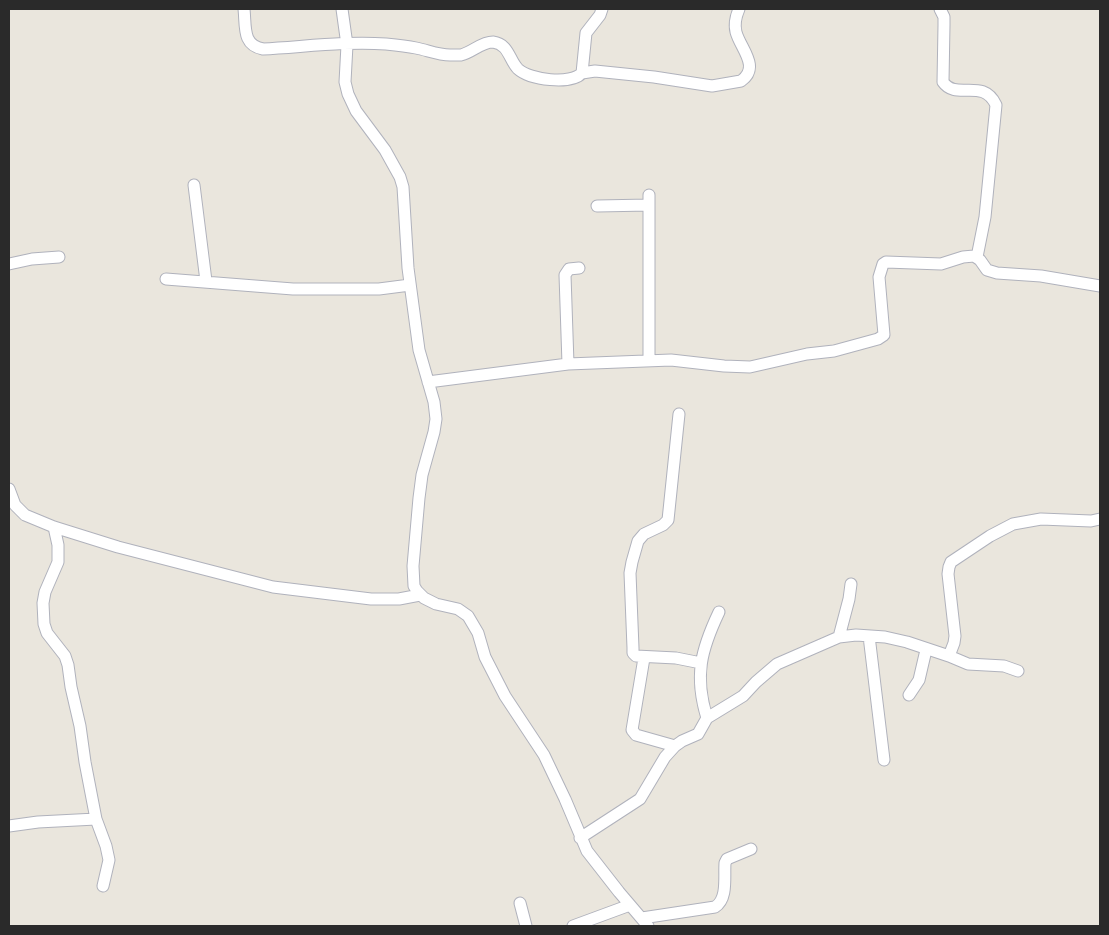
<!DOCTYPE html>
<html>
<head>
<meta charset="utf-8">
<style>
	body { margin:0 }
	#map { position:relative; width:1109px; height:935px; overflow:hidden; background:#eae6dd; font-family:Overpass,sans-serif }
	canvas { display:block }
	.frame { position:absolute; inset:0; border:10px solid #2a2a2a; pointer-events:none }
</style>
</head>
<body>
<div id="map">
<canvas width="1109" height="935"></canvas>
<div class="frame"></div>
</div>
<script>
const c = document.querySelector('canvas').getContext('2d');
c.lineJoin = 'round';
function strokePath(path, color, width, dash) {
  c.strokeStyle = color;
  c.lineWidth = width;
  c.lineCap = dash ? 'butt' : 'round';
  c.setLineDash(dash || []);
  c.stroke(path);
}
const minor = new Path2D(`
	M244 9C246 27 242 45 263 49 303 47 346 41 386 44 396 45 406 46 416 48 427 50 438 55 450 55 453 55 458 55 461 55 473 52 481 42 493 42 509 44 509 60 518 69 530 80 571 85 582 73L595 71 654 77 712 86 741 81C761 67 740 48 736 32 734 24 736 16 739 9
	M342 9 347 45 345 82 348 94 356 111 385 150 400 177 403 187 408 268 419 350 434 402 436 419 434 432 422 475 419 498 413 566 414 586 417 591 424 598 436 604 458 609 468 616 478 633 485 657 505 696 544 755 565 799 587 851 619 892 648 926
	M940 9 944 17V25L943 82C956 101 983 77 996 105L985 217 977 257
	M582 73 586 33 600 15 602 9
	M194 185 206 281
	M649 195V361
	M597 206 649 205
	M9 264 32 259 59 257
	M166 279 293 289H379L410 285
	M568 364 565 275 569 269 579 268
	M428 382 568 364 671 360 724 366 750 367 807 354 834 351 878 339 884 335 879 277 883 264 886 262 941 264 963 257 974 256 980 260 987 270 997 273 1041 276 1100 286
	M679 414 668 520 663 525 644 534 638 541 632 562 630 573 633 648V653L636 656 676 658 701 663
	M9 489 15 505 25 515 54 527 118 547 273 587 371 599H399L420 595
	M54 527 58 545V562L45 592 43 603 44 624 47 633 65 656 68 665 71 687 80 726 85 762 96 819 106 846 109 860 103 886
	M869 636 884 760
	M839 637 849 599 851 584
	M949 656 968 664 1004 666 1018 671
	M644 658 632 730 636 735 675 746
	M909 695 919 680 926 650
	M707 718C694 676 701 650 719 612
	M9 826 38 822 96 819
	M580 838 640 799 665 757 675 746 682 741 698 734 707 718 743 696 756 682 777 664 839 637 856 635 885 637 907 642 949 656 954 643 955 636 948 574 949 567 951 562 990 536 1013 524 1041 519 1091 521 1100 519
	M520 903 526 926
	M642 918 715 907C728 899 724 877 725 863L727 859 751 849
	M573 926 630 905`);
strokePath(minor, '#b0b2bc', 13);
strokePath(minor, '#fff', 11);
</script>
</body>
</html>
